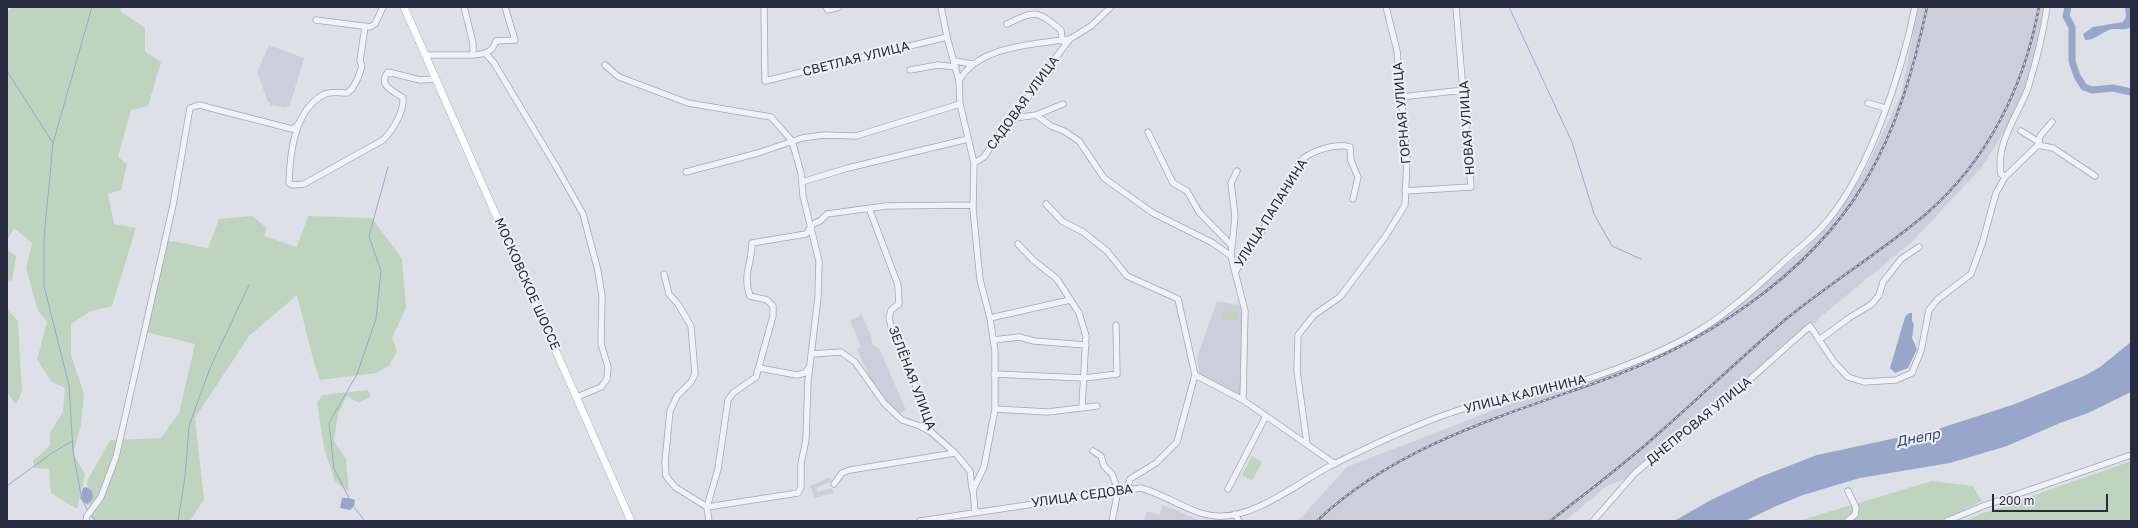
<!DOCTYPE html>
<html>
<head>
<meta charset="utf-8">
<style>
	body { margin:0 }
	#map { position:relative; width:2138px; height:528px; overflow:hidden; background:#dee0e8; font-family:"Golos Text",sans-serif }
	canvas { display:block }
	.frame { position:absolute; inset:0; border:8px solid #272b40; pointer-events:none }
	.scale { position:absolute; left:1992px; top:494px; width:116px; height:18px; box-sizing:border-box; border:2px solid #272b40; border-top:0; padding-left:5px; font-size:12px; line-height:14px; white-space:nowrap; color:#272b40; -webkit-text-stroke:3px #eef0f6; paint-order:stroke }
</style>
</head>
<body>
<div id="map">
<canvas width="2138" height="528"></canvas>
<div class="frame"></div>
<div class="scale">200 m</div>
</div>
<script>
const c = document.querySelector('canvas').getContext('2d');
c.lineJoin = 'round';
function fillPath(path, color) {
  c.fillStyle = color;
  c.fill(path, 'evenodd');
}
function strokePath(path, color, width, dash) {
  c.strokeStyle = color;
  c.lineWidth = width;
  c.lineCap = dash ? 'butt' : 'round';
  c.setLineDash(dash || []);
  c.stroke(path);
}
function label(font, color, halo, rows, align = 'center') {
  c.font = font + ' "Golos Text",sans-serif';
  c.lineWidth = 4;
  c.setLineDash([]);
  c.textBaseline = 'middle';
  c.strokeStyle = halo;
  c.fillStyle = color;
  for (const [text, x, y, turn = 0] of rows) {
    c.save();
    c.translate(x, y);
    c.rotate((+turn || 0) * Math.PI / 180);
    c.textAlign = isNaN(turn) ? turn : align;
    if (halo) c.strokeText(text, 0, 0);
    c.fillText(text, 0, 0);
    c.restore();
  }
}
const built = new Path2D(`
	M1918 7H2048L2038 54 2020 107 1981 168 1914 240 1823 315 1759 377 1638 474 1607 486 1565 521H1298L1347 467 1530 396 1584 383 1698 333 1725 316 1806 249 1835 217 1864 172 1901 95Z
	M269 45 304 58 290 105 284 107 270 105V102H268L257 72Z
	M1217 301 1240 305 1244 312 1240 397 1200 376 1197 358Z
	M860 312 871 335 872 344 880 350 906 410 895 416 870 378 857 349 861 347 850 320 860 316Z
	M830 477 832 481 816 488 818 492 832 488 834 493 815 498 810 486Z
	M1163 505 1202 521H1144L1147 511 1159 515Z`);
const green = new Path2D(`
	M14 7H121L120 11 145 28V51L161 62 148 106 131 110 118 157 127 164 121 190 108 194 114 224 136 228 112 306 91 311 71 324V355L84 394 81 425 73 453 85 474 77 509 51 493 49 469 34 468 33 461 50 446V433L63 412 65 388 52 382 37 360 47 322 38 311 26 268 32 243 14 228 7 241V12Z
	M252 216 267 228 264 236 297 247 308 216 372 218 402 259 406 308 392 338 397 351 389 366 377 373 320 380 314 363 297 295 249 336 195 418 204 499 190 521H95L90 516 87 481 110 440 161 438 179 413 195 344 146 332 166 240 208 248 219 219Z
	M7 249 16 256 12 281 7 280Z
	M7 309 18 321 22 392 16 405 7 392Z
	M1223 310 1238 313 1236 321 1221 318Z
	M368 390 371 396 359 403 347 396 338 414 334 441 346 459 349 492 335 481 324 448 317 402 323 395Z
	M1252 456 1262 462 1252 481 1242 475Z
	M2131 461V521H1966L1978 515Z
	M1932 481 1973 486 1982 501 1940 521H1798Z`);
const water = new Path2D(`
	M2125 7H2131V27C2124 32 2116 27 2109 30 2101 33 2093 41 2085 40L2083 34 2093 27 2123 22 2126 17Z
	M1909 313H1912V321L1914 324 1912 338 1917 349 1908 368 1895 373 1890 368 1905 317Z
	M2131 342V392L2088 413 2060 423 2007 446 1950 463 1860 478 1803 495 1774 507 1745 521H1674L1711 500 1760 477 1817 455 1938 429 2015 404 2084 376 2100 367Z
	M86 487 92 491 93 498 87 505 80 498 83 488Z
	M342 498H349L355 500 354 506 350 510 340 508Z`);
const stream = new Path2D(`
	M1509 7 1572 142 1594 214 1612 246 1641 259
	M7 71 53 143
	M7 486 52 453 72 441
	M81 495 73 451 69 385 44 286V238L53 143 92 7
	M349 498 334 469 329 423 357 374 376 319 381 271 369 236 388 167
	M82 500 88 511
	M353 506 365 521
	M91 515 96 521
	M178 521 185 477 189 426 210 368 249 285`);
const river = new Path2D(`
	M2068 7 2066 16 2072 27V61L2077 76 2084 87 2092 90 2113 88 2131 92`);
const minor = new Path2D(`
	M764 7 765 81 947 37
	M826 7 828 10 839 7
	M941 7 947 37 959 81 960 104 974 163 973 209 980 280 990 318 995 351V409L984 467 973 490 975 512
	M316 20 370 27 375 24 383 7
	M1007 24C1036 10 1036 10 1061 30L1062 41
	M365 26 360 61 362 66 358 78 352 89 347 93C339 93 330 91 323 95 294 111 290 153 289 183L292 185 304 184 383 140C393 130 404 112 403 98 394 91 377 86 388 72L420 80 436 79
	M486 54 494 63 557 168 583 214 598 271 602 296 601 344 608 367 607 379 601 387 577 397
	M425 55H473V43L464 7
	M473 55C485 54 492 53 496 41L515 40 505 7
	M955 61 973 64
	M605 65 619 77 688 103 771 117 792 141 801 173 803 196 819 261 818 297 808 381 806 439 801 464V487L798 493 707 507 675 487 666 476 665 462 670 411 677 396 691 382 695 374 691 326 678 304 669 294 664 274
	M910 70 938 65 956 67
	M959 81C977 46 1035 44 1070 39
	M1401 97 1464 90
	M1868 103 1885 108
	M1036 115 1063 104
	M1015 118 1036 115 1051 126 1064 131 1079 141 1104 178 1122 191 1153 213 1213 243 1231 256 1235 272
	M2021 131 2039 142
	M1148 132 1173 183 1187 191 1199 212 1232 246 1231 256
	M2038 145 2040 136 2052 122
	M974 163 984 157 1000 133 1015 118 1039 79 1070 39 1091 26 1111 7
	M686 172 758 153 802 138 824 135 856 136 960 104
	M2005 177 2001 174C1995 144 2018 115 2028 88 2036 62 2043 34 2047 7
	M802 182 848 168 968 139
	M1405 191 1471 187 1456 7
	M1046 204 1062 221 1083 232 1107 251 1127 276 1178 299 1195 375 1177 442 1156 463 1130 479 1127 489
	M869 208 898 285 899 304 891 310 889 318 893 334 901 349 924 407 931 432 955 453 970 471 972 489
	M1018 244 1033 260 1057 279 1079 313 1086 336 1082 406
	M1232 246 1235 216 1231 183 1237 171
	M990 318 1070 300
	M993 340 1019 337 1034 341 1086 345
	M1819 340 1849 318 1872 304 1879 295 1883 282 1901 259 1919 247
	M812 354 841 352 855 362 884 403 902 420 920 426 931 432
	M759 368 797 375 805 373 810 366
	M994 374 1084 378 1117 374 1116 325
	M1195 375 1243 400
	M995 409 1048 412 1097 406
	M1307 444 1297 371 1298 335 1314 315 1340 297 1385 237 1405 205 1407 157 1397 51 1386 7
	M1093 451 1101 456 1104 466 1112 474 1118 490 1112 521
	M1335 464 1243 400 1245 311 1235 272 1267 223 1300 162C1309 151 1336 143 1350 147L1351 161 1358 177 1353 199
	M834 484 842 473 850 470 955 453
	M1228 489 1266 416
	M1235 514 1239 521
	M86 521 87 516 101 497 116 457 173 205 190 108 199 105 292 129 297 126 301 120
	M709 521 707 507 718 469 728 400 733 393 756 377 773 316V306L767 300 750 296C742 274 752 264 752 243L806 234 813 224 820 221 827 214 886 206 973 205
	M920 521 1141 488C1167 495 1190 514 1216 516 1254 519 1298 483 1330 466 1364 449 1400 432 1436 418 1451 413 1468 406 1484 403 1517 396 1550 391 1582 381 1618 369 1666 351 1698 331 1730 312 1760 284 1788 258 1801 246 1817 235 1828 220 1870 170 1902 71 1915 7
	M1593 521 1636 472 1747 382 1810 326 1834 362 1848 377 1864 382 1896 380 1912 373 1921 351 1929 310 1938 299 1971 274 1982 244 1996 193 2005 177 2038 145 2053 148 2095 176
	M1847 521 1855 515 1856 508 1848 491
	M1947 521 1983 506 2131 455`);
const major = new Path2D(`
	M404 7 631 521`);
const rail = new Path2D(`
	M1317 521C1393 448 1498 417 1595 383 1699 347 1808 278 1865 182 1897 128 1914 68 1927 7
	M1550 521C1584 495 1618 469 1650 441 1696 401 1739 359 1786 319 1831 282 1881 252 1926 214 1988 160 2024 87 2039 7`);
const streetNames = [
	["СВЕТЛАЯ УЛИЦА",856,59,-14],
	["САДОВАЯ УЛИЦА",1023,103,-54],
	["ГОРНАЯ УЛИЦА",1402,113,-95],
	["НОВАЯ УЛИЦА",1467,128,-94],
	["УЛИЦА ПАПАНИНА",1271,213,-58],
	["МОСКОВСКОЕ ШОССЕ",527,284,66],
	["ЗЕЛЁНАЯ УЛИЦА",912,378,69],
	["УЛИЦА КАЛИНИНА",1525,394,-14],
	["ДНЕПРОВАЯ УЛИЦА",1699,421,-39],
	["УЛИЦА СЕДОВА",1082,496,-8]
];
const waterNames = [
	["Днепр",1918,438,-11]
];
fillPath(built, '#cccfdb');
fillPath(green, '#c0d3bf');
fillPath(water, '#98a6ca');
strokePath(stream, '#98a6ca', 1);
strokePath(river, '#98a6ca', 7);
strokePath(minor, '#a3a6b2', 7);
strokePath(major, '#9da2b5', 8);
strokePath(minor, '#f1f2f7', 5.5);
strokePath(major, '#fff', 7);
strokePath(rail, '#777c93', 2.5);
strokePath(rail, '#eef0f6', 1, [3]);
label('13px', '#272b40', '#eef0f6', streetNames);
label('italic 14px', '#304075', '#eef0f6', waterNames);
</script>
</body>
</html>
